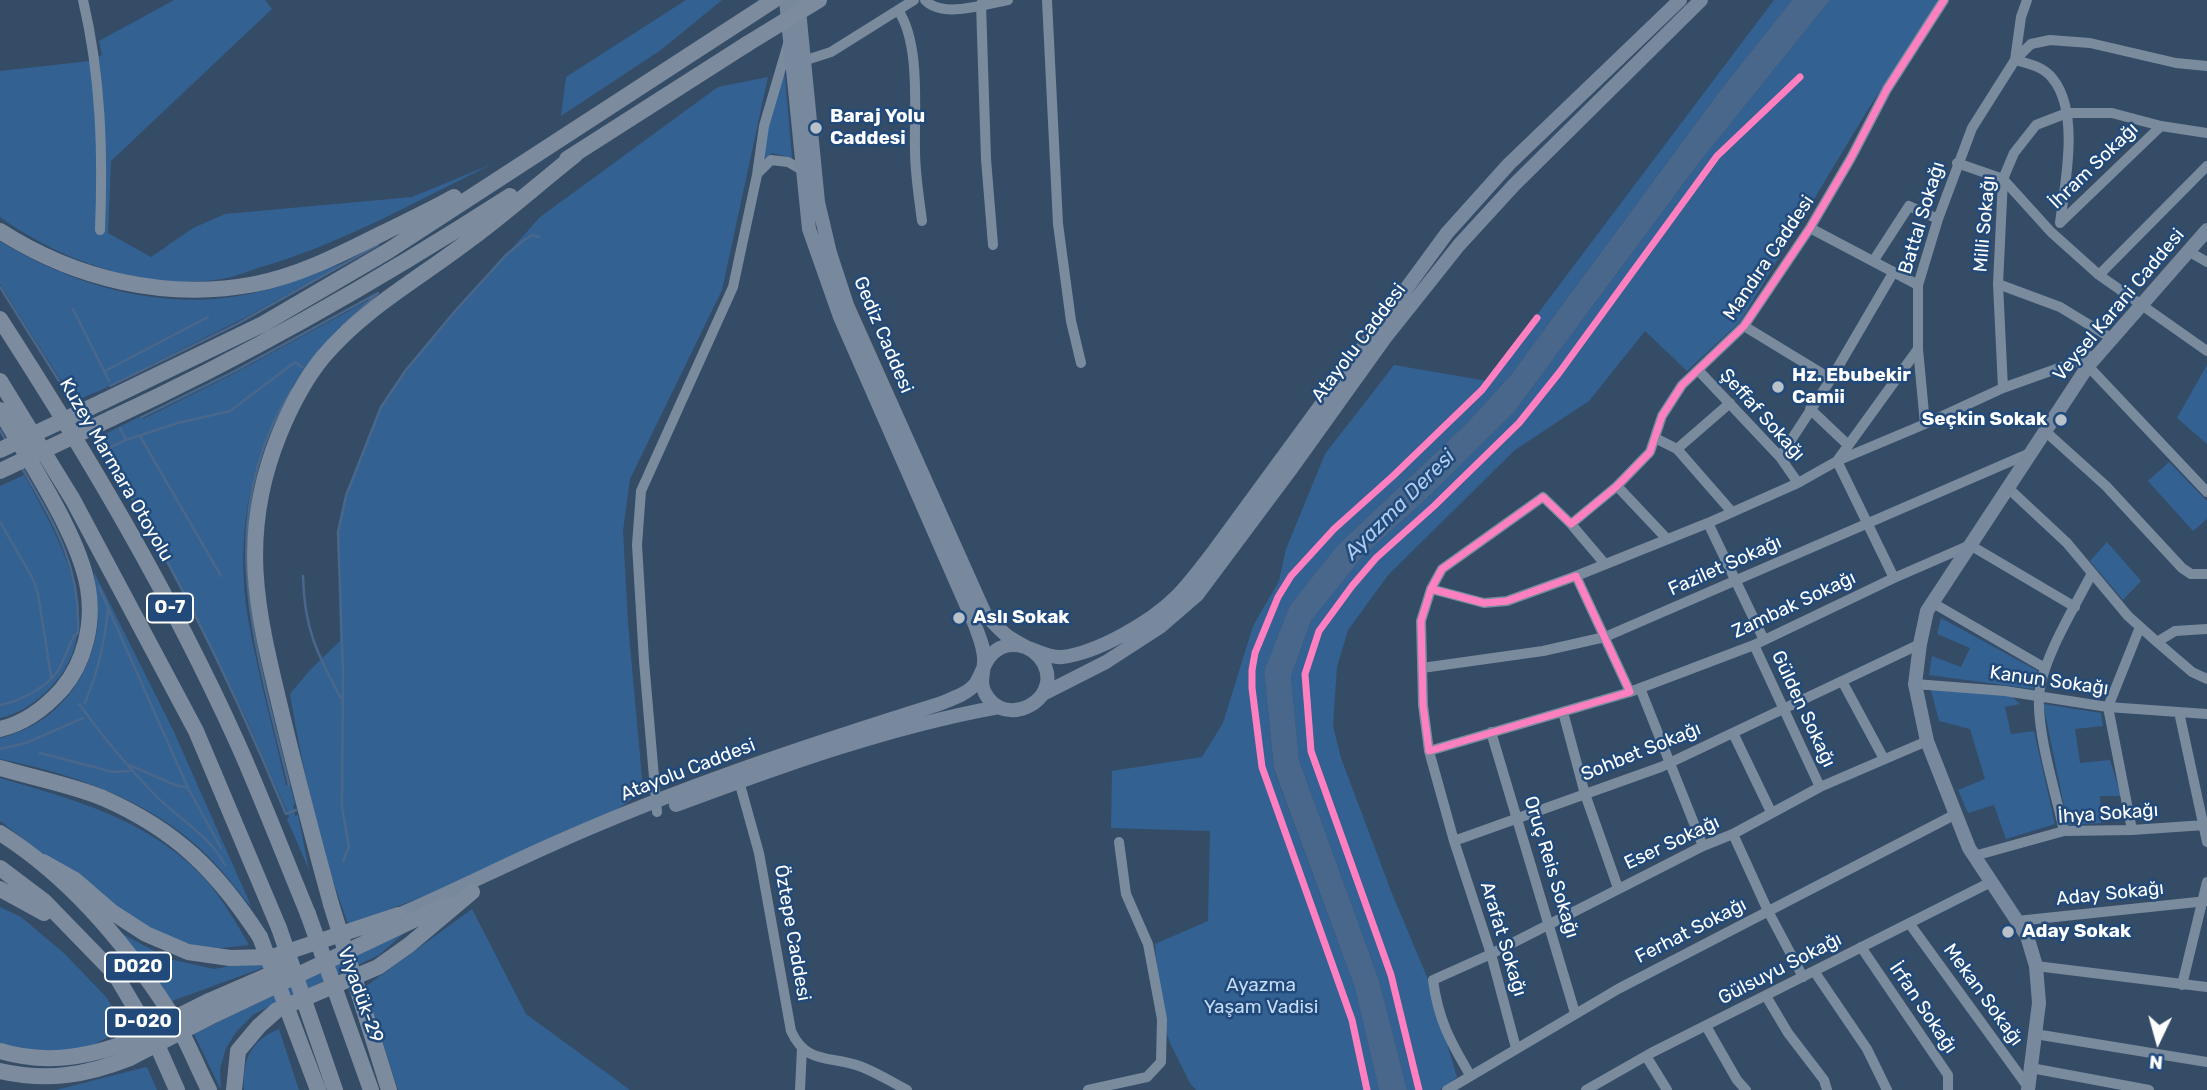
<!DOCTYPE html>
<html>
<head>
<meta charset="utf-8">
<style>
	body { margin:0 }
	#map { position:relative; width:2207px; height:1090px; overflow:hidden; background:#354c67; font-family:Rubik,sans-serif }
	canvas { display:block }
	.north { position:absolute; left:2123px; top:1006px; width:70px; height:70px; -webkit-text-stroke:5px #214a7b; paint-order:stroke; rotate:185deg; font-size:19px; font-weight:700; line-height:28px; text-align:center; color:#fff }
	.north::after { content:''; display:block; margin:auto; width:24px; height:32px; background:#fff; clip-path:polygon(50% 0,100% 100%,50% 72%,0 100%) }
</style>
</head>
<body>
<div id="map">
<canvas width="2207" height="1090"></canvas>
<div class="north">N</div>
</div>
<script>
const c = document.querySelector('canvas').getContext('2d');
c.lineJoin = 'round';
function fillPath(path, color) {
  c.fillStyle = color;
  c.fill(path, 'evenodd');
}
function strokePath(path, color, width, dash) {
  c.strokeStyle = color;
  c.lineWidth = width;
  c.lineCap = dash ? 'butt' : 'round';
  c.setLineDash(dash || []);
  c.stroke(path);
}
function label(font, color, halo, rows, align = 'center') {
  c.font = font + ' Rubik,sans-serif';
  c.lineWidth = 5;
  c.setLineDash([]);
  c.textBaseline = 'middle';
  c.strokeStyle = halo;
  c.fillStyle = color;
  for (const [text, x, y, turn = 0] of rows) {
    c.save();
    c.translate(x, y);
    c.rotate((+turn || 0) * Math.PI / 180);
    c.textAlign = isNaN(turn) ? turn : align;
    if (halo) c.strokeText(text, 0, 0);
    c.fillText(text, 0, 0);
    c.restore();
  }
}
const green = new Path2D(`
	M174 0H265L272 9 111 161 108 233 151 257 193 228 225 214 412 197 492 164C415 202 339 245 258 268 246 272 234 277 222 279 145 291 61 261 0 217V71L90 61 102 55 99 41Z
	M686 0H722L661 50 561 116 566 77Z
	M1774 0H1792L1719 92 1510 376 1467 423 1337 546 1290 605 1264 671 1274 770 1355 988 1379 1090H1196L1190 1083 1170 1043 1162 1019 1155 944 1208 921 1210 831 1111 828 1112 771 1202 757 1223 723 1253 626 1279 581 1286 549 1325 454 1394 365 1487 381Z
	M1830 0H1940L1867 111 1740 322 1687 371 1645 331 1589 401 1515 450 1389 574 1348 630 1337 667 1333 726 1341 758 1391 891 1427 977 1457 1077 1440 1090H1407L1379 980 1299 760 1291 676 1311 621 1363 556 1425 500 1514 412 1698 164Z
	M784 65 792 158 772 153 762 161 768 125Z
	M768 77 722 290 630 479 623 531 628 623 643 789C622 812 578 828 549 841 483 871 418 901 348 924 320 849 303 772 290 694L310 670 340 641 338 532 343 510 358 464 381 407 423 349 540 217 718 87Z
	M0 241C72 286 164 312 249 294 284 287 317 273 350 260L246 317 99 391 74 401 0 284Z
	M369 300C271 382 227 497 249 624 259 678 274 732 286 785H290L295 804 293 805 295 816 298 815 309 870 287 819 289 816 244 713 192 608 97 438 141 416 143 419 235 373Z
	M2207 365V444L2177 418Z
	M2169 462 2207 501V519L2193 531 2148 481Z
	M24 475C58 536 112 626 50 688 36 702 20 714 0 718V486Z
	M2107 542 2141 581 2123 600 2090 561Z
	M94 572 174 732 252 908C237 890 223 871 207 855 152 801 74 774 0 759V738C56 725 93 677 98 621 99 605 95 588 94 572Z
	M1941 618 2038 671 2033 689 1929 675 1932 656 1961 667 1970 648 1937 634Z
	M1931 690 2010 695 2020 704 2005 707 2011 734 2034 731 2055 824 2006 839 1994 805 1968 813 1958 790 1985 779 1970 729 1939 721Z
	M2043 704 2101 713 2103 726 2075 729 2080 763 2110 760 2121 796H2100L2101 823 2068 825Z
	M0 778C71 799 142 817 197 871 218 891 234 919 249 945 235 946 219 950 206 948 138 936 55 862 0 821Z
	M0 907 21 917 65 954 107 998 124 1029 91 1046 49 1058 0 1049Z
	M472 909 526 1014 630 1090H398L365 987Z
	M411 927 379 955 254 1014 236 1032 226 1048 220 1069 221 1090 194 1034Z
	M119 932 169 959 214 969 309 951 172 1001Z
	M279 1029 299 1090H244C242 1060 251 1040 279 1029Z
	M147 1067 157 1090H56L146 1067Z`);
const water = new Path2D(`
	M1792 0H1830L1698 164 1514 412 1425 500 1363 556 1311 621 1291 676 1299 760 1379 980 1407 1090H1379L1355 988 1274 769 1264 671 1290 605 1337 546 1467 423 1510 376 1719 92Z`);
const stream = new Path2D(`
	M0 287 76 408
	M73 309 109 381
	M105 371 208 317
	M110 386 237 324 378 245 363 252
	M142 417 235 371 378 293 342 326
	M120 428 126 440
	M0 430 6 441
	M93 434C169 554 232 684 286 814L296 810
	M140 436 221 576
	M104 450 126 440 178 423 230 411 295 362 302 367
	M0 522 33 579 38 594 51 676
	M303 576C304 628 317 654 341 698
	M99 587 188 788 221 848
	M85 703C98 672 105 641 108 608
	M79 704C103 737 128 767 156 796 179 819 210 836 225 865
	M0 705C18 702 47 687 57 672 64 661 68 648 74 636L78 633C81 566 54 523 22 468
	M0 749 26 743 83 718
	M40 753 113 772 132 771
	M129 765 175 785 188 788
	M289 785C257 650 210 519 292 389
	M343 861 349 847 342 807 343 671 338 532 346 496 381 407 406 370 456 310 506 255 524 240 533 235 539 237`);
const minor = new Path2D(`
	M83 0C101 76 103 152 100 230
	M925 0C942 19 985 4 1008 0
	M1047 0 1058 224 1071 321 1081 363
	M2027 0 2021 17 2015 60C2030 64 2044 67 2053 79 2080 113 2065 183 2060 223
	M981 4 986 159 993 245
	M898 10C921 44 914 111 915 150 915 174 919 197 922 221
	M797 63 831 52 914 0
	M1957 163 2003 179 2051 232 2099 275 2207 351
	M759 172 771 160 788 162 802 170
	M2060 223 2161 126
	M1810 228 1918 285
	M2188 251 2207 262
	M1874 260 1909 206 1938 219
	M2099 275 2207 166
	M1998 284 2003 179 2014 153 2036 125 2067 113H2112L2161 126 2207 133
	M1744 326 1831 379
	M2088 366 2207 492
	M1699 371 1780 457 1798 483
	M2003 388 1998 284 2060 307 2111 338
	M1810 409 1848 445
	M1925 424 1918 349V285L1938 219 1972 128 2015 60 2031 44 2050 40 2090 43 2176 63 2207 66
	M2045 431 2106 486 2182 568 2191 574H2207
	M1655 438 1677 449 1732 512
	M1677 449 1730 403
	M1780 457 1831 379 1893 273
	M1617 486 1667 539
	M2007 487 2067 543 2128 616 2157 642 2175 631 2207 629
	M1708 523 1764 640
	M1571 524 1605 564
	M1576 576 1708 523 1798 483 1837 461 1925 424 2003 388 2098 354
	M1894 578 1837 461 1918 349
	M1431 589 1484 603 1507 601 1576 576 1630 692 1429 751 1423 705 1421 621 1431 589 1442 569 1543 497 1571 524 1617 486 1650 452 1662 416 1682 385 1744 326 1810 228 1851 158 1887 89 1944 0
	M1933 603 2045 668
	M2157 642 2192 672 2207 679
	M1754 645 1820 787
	M1422 668 1543 651 1605 637 2030 453
	M1842 681 1884 759
	M1915 684 2005 691 2108 707 2207 714
	M1640 688 1703 846
	M1630 692 1754 645 1894 578 1970 545 2075 607
	M1563 712 1585 794 1618 888
	M2179 712 2207 842
	M1491 732 1575 1013
	M1733 733 1771 812
	M1429 751 1454 841 1661 767 1920 644
	M739 781 759 853 791 1031C807 1066 832 1055 862 1067 877 1073 892 1082 907 1090
	M657 812 644 661 637 545 641 491 733 287 757 175 764 126 788 44
	M2132 830 2108 707 2140 627
	M2064 831C2056 794 2037 734 2039 697 2041 660 2075 607 2092 573
	M1733 834 1768 911 1803 977
	M1454 841 1491 954 1516 1048
	M1974 856 2064 831 2132 830 2205 825
	M2017 921 2207 901
	M1909 923 2028 1087
	M1861 947 1948 1075V1090
	M2036 966 2207 987
	M1814 971 1867 1049 1887 1090
	M2182 985 2207 882
	M1766 996 1788 1033 1824 1080 1827 1090
	M1706 1026 1737 1080 1746 1090
	M2035 1034 2207 1062
	M1646 1056 1667 1090
	M2031 1068 2149 1090
	M1470 1075C1450 1041 1438 1019 1433 980L1491 954 1703 846 1733 834 1820 787 1927 741
	M800 1090 802 1048
	M1088 1090 1147 1077 1161 1062 1162 1019 1148 944 1126 894 1119 842
	M1447 1090 1618 989 1956 814
	M1586 1090 1651 1053 1991 882`);
const major = new Path2D(`
	M786 0 809 229 840 317 975 625C979 637 985 649 984 662 984 673 979 682 985 693 1004 730 1062 701 1044 664 1036 648 1018 645 1006 635 999 629 993 622 986 616L847 305 830 253 818 202 798 0
	M1043 694 1106 662 1160 627 1197 595 1291 469 1385 338 1459 245 1514 185 1701 0
	M676 805C781 766 888 727 999 707
	M398 915C450 893 501 867 553 844 678 788 808 745 939 704 951 699 968 694 976 683 984 670 985 656 1000 648 1022 637 1041 659 1062 657 1097 653 1151 622 1176 597 1190 583 1202 566 1214 551L1447 233 1509 164 1680 0
	M2028 1090 2039 1003 2036 966 2027 936 1969 848 1927 741 1915 684 1920 644 1927 611 2088 366 2207 230`);
const highway = new Path2D(`
	M567 159 747 44
	M0 231C75 279 166 301 255 284 299 276 343 253 383 233 407 221 431 210 454 197
	M0 319C88 455 170 594 237 742 262 798 284 856 308 914
	M0 381 73 500 196 731 279 928
	M104 401 263 324 388 251 774 0
	M0 410C27 458 79 534 88 588 94 623 85 662 62 689 45 708 26 723 0 729
	M112 418C251 354 381 279 510 196
	M0 768C34 778 71 785 103 798 176 830 217 871 260 937
	M0 833C70 877 126 944 171 1014 186 1037 196 1065 209 1090
	M43 862 75 880 112 912 146 934 188 952 230 958 272 957 398 915
	M0 868 45 902 115 974 158 1047 177 1090
	M0 889 44 913
	M331 904C314 842 298 781 283 719 258 615 237 539 279 435 290 408 305 379 323 357 365 307 422 277 472 238 507 212 541 182 575 155
	M209 1001 285 968
	M216 1014 447 904
	M0 1051C42 1064 85 1058 125 1043
	M0 1071C47 1082 87 1075 130 1058
	M234 1090 238 1051 259 1026 277 1010 378 967 409 945 472 892`);
const highwayBridge = new Path2D(`
	M747 44 819 0
	M0 450 104 401
	M0 471 112 418
	M331 904 389 1090
	M308 914 371 1090
	M279 928 335 1090
	M260 937 318 1090
	M125 1043 209 1001
	M130 1058 216 1014`);
const cycleway = new Path2D(`
	M1431 589 1484 603 1507 601 1576 576 1630 692 1429 751 1423 705 1421 621 1431 589 1442 569 1543 497 1571 524 1617 486 1650 452 1662 416 1682 385 1744 326 1810 228 1851 158 1887 89 1944 0
	M1367 1090 1352 1020 1262 767 1252 688V670L1255 653 1278 597 1291 576 1334 529 1393 476 1482 390 1537 318
	M1419 1090 1391 975 1311 751 1305 674 1319 631 1352 586 1376 558 1434 506 1519 423 1559 373 1717 156 1800 77`);
const markers = [
	[816,128,7,"#b8c0ca"],
	[1778,387,7,"#b8c0ca"],
	[2061,420,7,"#b8c0ca"],
	[959,618,7,"#b8c0ca"],
	[2008,932,7,"#b8c0ca"]
];
const shields = [
	[170,608,46],
	[138,967,66],
	[143,1022,74]
];
const shieldNames = [
	["O-7",170,608],
	["D020",138,967],
	["D-020",143,1022]
];
const poiNames = [
	["Baraj Yolu",830,117],
	["Caddesi",830,139],
	["Hz. Ebubekir",1792,376],
	["Camii",1792,398],
	["Seçkin Sokak",2047,420,"right"],
	["Aslı Sokak",973,618],
	["Aday Sokak",2022,932]
];
const streetNames = [
	["İhram Sokağı",2094,166,-44],
	["Battal Sokağı",1922,218,-73],
	["Milli Sokağı",1985,224,-85],
	["Mandıra Caddesi",1769,258,-56],
	["Veysel Karani Caddesi",2119,305,-50],
	["Gediz Caddesi",883,335,67],
	["Atayolu Caddesi",1359,343,-53],
	["Şeffaf Sokağı",1762,415,48],
	["Kuzey Marmara Otoyolu",116,470,60],
	["Fazilet Sokağı",1725,566,-24],
	["Zambak Sokağı",1794,605,-25],
	["Kanun Sokağı",2049,681,8],
	["Gülden Sokağı",1803,709,65],
	["Sohbet Sokağı",1641,752,-22],
	["Atayolu Caddesi",688,770,-21],
	["İhya Sokağı",2108,814,-4],
	["Eser Sokağı",1672,843,-25],
	["Oruç Reis Sokağı",1551,867,73],
	["Aday Sokağı",2110,894,-6],
	["Ferhat Sokağı",1691,931,-27],
	["Öztepe Caddesi",792,933,80],
	["Arafat Sokağı",1503,939,73],
	["Gülsuyu Sokağı",1780,969,-27],
	["Viyadük-29",360,995,70],
	["Mekan Sokağı",1983,995,54],
	["İrfan Sokağı",1923,1008,56]
];
const parkNames = [
	["Ayazma",1261,986],
	["Yaşam Vadisi",1261,1008]
];
const waterNames = [
	["Ayazma Deresi",1400,505,-45]
];
fillPath(green, '#336192');
fillPath(water, '#49678a');
strokePath(stream, '#49678a', 2.5);
strokePath(minor, '#7a8b9e', 10);
strokePath(major, '#78889d', 14);
strokePath(highway, '#7c8c9e', 16);
strokePath(highwayBridge, '#7c8c9e', 16);
strokePath(cycleway, '#ff80c0', 7);
for (const [x, y, r, color] of markers) {
  const dot = new Path2D();
  dot.arc(x, y, r, 0, 2 * Math.PI);
  c.fillStyle = color;
  c.fill(dot);
  strokePath(dot, '#214a7b', 2.5);
}
for (const [x, y, w] of shields) {
  const box = new Path2D();
  box.roundRect(x - w / 2, y - 14.5, w, 29, 5);
  c.fillStyle = '#214a7b';
  c.fill(box);
  strokePath(box, '#fff', 2);
}
label('bold 18px', '#fff', null, shieldNames);
label('bold 19px', '#fff', '#214a7b', poiNames, 'left');
label('19px', '#fff', '#214a7b', streetNames);
label('19px', '#c6dcf5', '#214a7b', parkNames);
label('italic 21px', '#aecdee', '#214a7b', waterNames);
</script>
</body>
</html>
